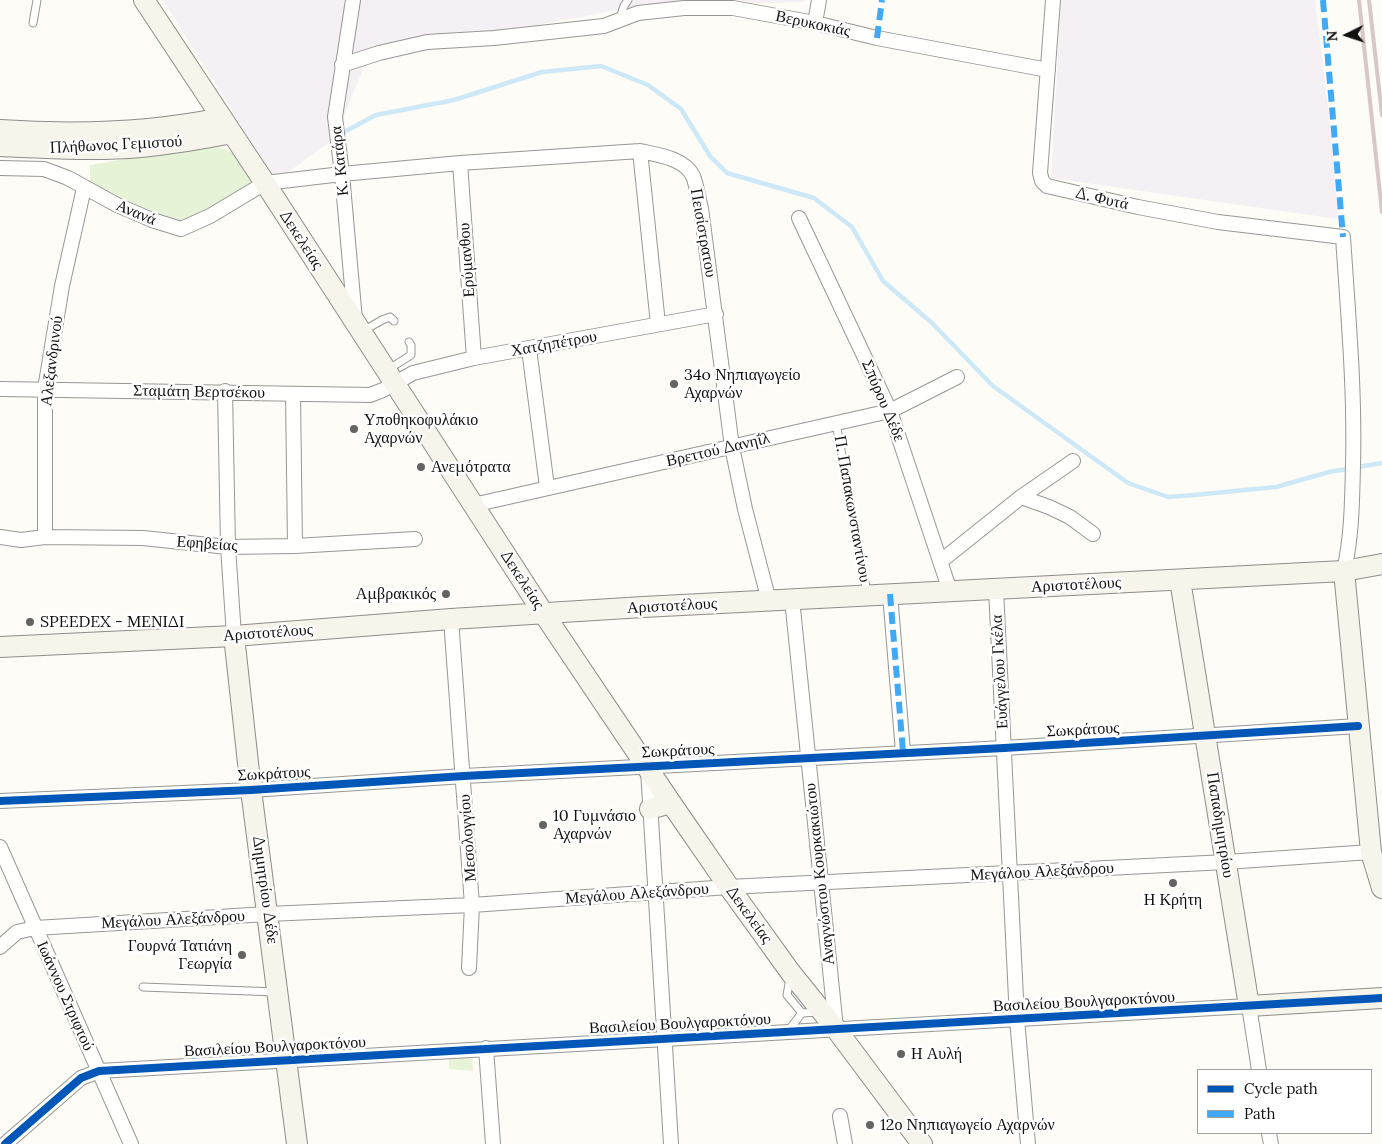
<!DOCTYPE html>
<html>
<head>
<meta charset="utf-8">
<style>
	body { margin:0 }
	#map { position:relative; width:1382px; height:1144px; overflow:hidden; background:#fdfcf7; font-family:Lora,serif }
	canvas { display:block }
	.legend { position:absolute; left:1197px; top:1069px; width:175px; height:65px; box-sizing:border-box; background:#fff; border:1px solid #a0a0a0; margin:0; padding:6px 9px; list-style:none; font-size:15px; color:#111 }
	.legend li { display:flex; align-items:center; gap:10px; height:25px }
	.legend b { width:25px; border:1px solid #a0a0a0 }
	.north { position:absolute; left:1322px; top:10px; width:50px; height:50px; -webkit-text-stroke:4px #fff; paint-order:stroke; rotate:266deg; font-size:14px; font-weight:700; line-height:20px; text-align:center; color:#111 }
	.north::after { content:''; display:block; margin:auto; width:18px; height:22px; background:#111; clip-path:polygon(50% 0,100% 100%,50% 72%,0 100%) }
</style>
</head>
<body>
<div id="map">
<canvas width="1382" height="1144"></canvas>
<ul class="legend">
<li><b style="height:6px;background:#0057b8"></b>Cycle path</li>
<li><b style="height:6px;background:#3fa9f5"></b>Path</li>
</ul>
<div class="north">N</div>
</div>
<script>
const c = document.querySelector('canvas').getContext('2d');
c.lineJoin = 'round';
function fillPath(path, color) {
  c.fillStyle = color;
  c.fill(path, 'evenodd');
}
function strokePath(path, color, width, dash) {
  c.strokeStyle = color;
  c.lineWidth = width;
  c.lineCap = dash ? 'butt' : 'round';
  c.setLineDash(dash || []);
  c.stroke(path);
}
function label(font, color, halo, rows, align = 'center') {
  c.font = font + ' Lora,serif';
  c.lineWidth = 5;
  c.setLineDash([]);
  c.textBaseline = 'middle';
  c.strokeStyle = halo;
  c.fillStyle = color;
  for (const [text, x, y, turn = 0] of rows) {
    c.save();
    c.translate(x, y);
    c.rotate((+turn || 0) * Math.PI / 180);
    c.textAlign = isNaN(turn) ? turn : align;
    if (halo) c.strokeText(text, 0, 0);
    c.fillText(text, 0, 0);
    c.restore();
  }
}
const industrial = new Path2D(`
	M163 0H805L804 2 638 6 368 57 335 138 276 181Z
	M1061 0H1315L1331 131 1338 219 1051 178Z`);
const green = new Path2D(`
	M211 145C236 149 242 163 255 183L179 224 90 186V165Z
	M472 1055 473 1071 449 1069V1056Z`);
const stream = new Path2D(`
	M344 132 376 115 454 100 542 72 601 66 648 85 681 109 710 156 727 173 814 198 852 227 883 281 932 323 993 386 1128 483 1168 497 1194 495 1276 487 1329 472 1382 463`);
const lane = new Path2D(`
	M619 21 624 6 628 0
	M33 23 37 0
	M363 331 382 320 390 317 394 321
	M389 369 411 355V345L409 342
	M836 423 867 593
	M790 978 787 995 802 1013 818 1012
	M143 987 276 992
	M788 1031 802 1013`);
const street = new Path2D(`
	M353 0 335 117 342 174 355 320
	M1053 0 1040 173 1042 181 1047 186 1138 207 1218 222 1343 237C1348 313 1355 389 1353 465 1352 503 1352 534 1344 571
	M815 23 819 0
	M342 65 379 53 427 42 494 38 604 26 638 13 684 8H733L815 23 877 38 1048 70
	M640 151 658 324
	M460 163 474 358
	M0 168 44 169 68 178 117 205 152 220 181 229 210 216 265 183 342 174 460 163 640 151C658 155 684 158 693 176 697 186 698 198 701 208L732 447 745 509 769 601
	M799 218 890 411 950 591
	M529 349 547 487
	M0 389 370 395 383 390 413 373 474 358 716 314
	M225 391 228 547 234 636
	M293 394 295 546
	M1021 497 1049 507 1070 517 1093 534
	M473 505 890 411 957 377
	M0 537 21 540 45 537 143 538 228 547 295 546 415 539
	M45 537V389L62 286 84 188
	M941 561 1021 497 1073 461
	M996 589 1017 1019 1028 1144
	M890 594 903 752
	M792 599 836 1028
	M451 619 472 905 469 968
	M648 770 671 1144
	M0 801 251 790 464 776 1004 748 1358 726
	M0 847 131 1144
	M0 947 17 932 35 928 268 914 472 905 729 887 1226 862 1371 852 1376 858
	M486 1048 493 1144
	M840 1116 845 1144
	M1269 1133 1271 1144
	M5 1144 81 1078 99 1071 1249 1006 1259 1070`);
const secondary = new Path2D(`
	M144 0 265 183 544 614 671 803 729 887 791 973 836 1029 922 1144
	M0 130C74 135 149 133 221 118
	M0 146C47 148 95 151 141 147 172 144 202 139 232 133
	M1344 571 1371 852 1382 888
	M1180 580 1249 1006 1382 998
	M234 636 251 790 297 1144
	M0 647 234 636 451 619 643 607 1344 571 1382 564
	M650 809 671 803`);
const rail = new Path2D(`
	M1359 0 1382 212
	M1369 0 1382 115`);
const quiet = new Path2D(`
	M1323 0 1343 237
	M877 38 882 0
	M890 594 903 752`);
const cycleway = new Path2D(`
	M0 801 251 790 464 776 1004 748 1358 726
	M5 1144 81 1078 99 1071 1382 998`);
const markers = [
	[674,384,5,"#646362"],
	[354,429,5,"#646362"],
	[421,467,5,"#646362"],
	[446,594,5,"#646362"],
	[30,622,5,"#646362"],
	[543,825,5,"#646362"],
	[1173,883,5,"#646362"],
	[242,955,5,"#646362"],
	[901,1054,5,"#646362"],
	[870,1125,5,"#646362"]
];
const streetNames = [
	["Βερυκοκιάς",813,24,12],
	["Πλήθωνος Γεμιστού",116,145,-3],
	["Κ. Κατάρα",340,161,-96],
	["Δ. Φυτά",1102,199,13],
	["Ανανά",136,213,23],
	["Πεισίστρατου",703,233,80],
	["Δεκελείας",301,240,57],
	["Ερύμανθου",467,260,-94],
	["Χατζηπέτρου",554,344,-10],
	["Αλεξανδρινού",52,361,-83],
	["Σταμάτη Βερτσέκου",199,392,1],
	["Σπύρου Δέδε",883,401,67],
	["Βρεττού Δανηΐλ",718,450,-13],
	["Π. Παπακωνσταντίνου",852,509,80],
	["Εφηβείας",207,544,4],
	["Δεκελείας",522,580,57],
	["Αριστοτέλους",1076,585,-3],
	["Αριστοτέλους",672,606,-3],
	["Αριστοτέλους",268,633,-4],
	["Ευάγγελου Γκέλα",1000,672,-93],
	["Σωκράτους",1083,730,-3],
	["Σωκράτους",678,751,-3],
	["Σωκράτους",274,774,-3],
	["Παπαδημητρίου",1220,825,81],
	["Μεσολογγίου",468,838,-94],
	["Μεγάλου Αλεξάνδρου",1042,872,-3],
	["Αναγνώστου Κουρκακιώτου",820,874,-96],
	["Δημητρίου Δέδε",265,890,82],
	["Μεγάλου Αλεξάνδρου",637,894,-4],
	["Δεκελείας",749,915,54],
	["Μεγάλου Αλεξάνδρου",173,920,-3],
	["Ιωάννου Στριφτού",65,996,66],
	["Βασιλείου Βουλγαροκτόνου",1084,1002,-3],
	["Βασιλείου Βουλγαροκτόνου",680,1024,-3],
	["Βασιλείου Βουλγαροκτόνου",275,1047,-3]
];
const poiNames = [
	["34o Νηπιαγωγείο",684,375],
	["Αχαρνών",684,393],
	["Υποθηκοφυλάκιο",364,420],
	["Αχαρνών",364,438],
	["Ανεμότρατα",431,467],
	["Αμβρακικός",436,594,"right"],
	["SPEEDEX - ΜΕΝΙΔΙ",40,622],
	["10 Γυμνάσιο",553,816],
	["Αχαρνών",553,834],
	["Η Κρήτη",1173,900,"center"],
	["Γουρνά Τατιάνη",232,946,"right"],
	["Γεωργία",232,964,"right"],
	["Η Αυλή",911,1054],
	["12ο Νηπιαγωγείο Αχαρνών",880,1125]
];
fillPath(industrial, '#f5f0f3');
fillPath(green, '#e7f3d7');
strokePath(stream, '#cde8f7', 4.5);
strokePath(lane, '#979795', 9);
strokePath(street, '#979795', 16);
strokePath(secondary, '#8e8d8b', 22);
strokePath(lane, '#fffffe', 7);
strokePath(street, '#fffffe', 14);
strokePath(secondary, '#f6f4eb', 20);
strokePath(rail, '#d9c6c7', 4);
strokePath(quiet, '#3fa9f5', 6, [12, 6]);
strokePath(cycleway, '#0057b8', 8);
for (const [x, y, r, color] of markers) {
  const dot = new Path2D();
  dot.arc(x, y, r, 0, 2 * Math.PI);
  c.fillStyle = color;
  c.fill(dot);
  strokePath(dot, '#fff', 2);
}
label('16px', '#111', '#fff', streetNames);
label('16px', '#111', '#fff', poiNames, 'left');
</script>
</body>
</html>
